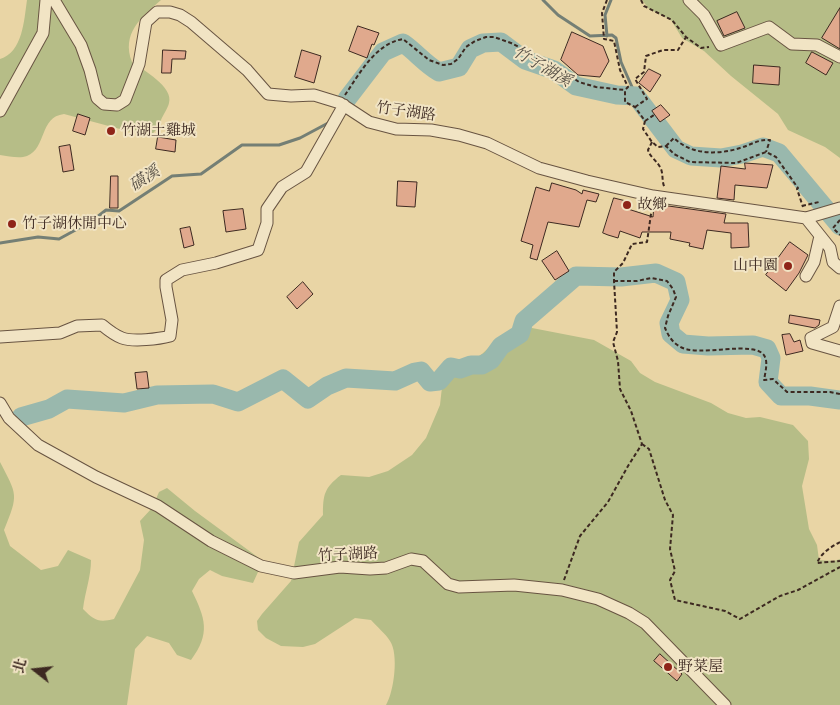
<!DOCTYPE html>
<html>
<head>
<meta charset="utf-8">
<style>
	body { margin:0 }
	#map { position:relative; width:840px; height:705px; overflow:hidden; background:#e9d5a5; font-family:"Old Standard TT","Noto Serif TC",serif }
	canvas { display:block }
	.north { position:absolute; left:10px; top:645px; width:50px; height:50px; -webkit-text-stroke:4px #f1e4c4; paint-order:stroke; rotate:286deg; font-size:14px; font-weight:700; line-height:20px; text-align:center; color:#3d2921 }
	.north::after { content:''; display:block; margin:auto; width:18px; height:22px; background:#3d2921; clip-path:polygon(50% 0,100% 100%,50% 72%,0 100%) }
</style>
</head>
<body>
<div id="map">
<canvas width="840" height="705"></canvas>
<div class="north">北</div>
</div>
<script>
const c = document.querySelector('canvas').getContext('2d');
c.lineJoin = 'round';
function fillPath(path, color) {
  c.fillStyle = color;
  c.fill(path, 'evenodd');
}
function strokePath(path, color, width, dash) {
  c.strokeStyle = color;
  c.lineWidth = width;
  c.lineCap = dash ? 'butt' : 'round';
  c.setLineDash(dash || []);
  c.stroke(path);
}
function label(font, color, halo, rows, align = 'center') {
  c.font = font + ' "Old Standard TT","Noto Serif TC",serif';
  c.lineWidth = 4;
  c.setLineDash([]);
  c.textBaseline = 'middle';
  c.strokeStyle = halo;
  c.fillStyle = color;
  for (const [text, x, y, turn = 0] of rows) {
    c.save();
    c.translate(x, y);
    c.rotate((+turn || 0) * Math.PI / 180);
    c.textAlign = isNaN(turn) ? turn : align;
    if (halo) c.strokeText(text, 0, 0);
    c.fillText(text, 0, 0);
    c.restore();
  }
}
const green = new Path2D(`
	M27 0H161C141 17 121 34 132 62 143 70 174 87 169 103 168 108 163 115 161 120 157 128 155 135 146 136L64 114C39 117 47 148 27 156 19 159 9 156 0 155V59C23 52 24 20 27 0Z
	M642 0H840V158L825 147 788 130 778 114 731 76 704 51 682 38 671 20 649 9Z
	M532 328 594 340 631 361 640 373 655 382 711 403 728 413 746 418 760 417 793 425 808 441 809 459 802 486 809 529 817 545 819 560 834 561 840 559V705H386C394 692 399 654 390 641 385 633 377 627 371 620L355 618 315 644 303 647 281 646 266 638 258 630 257 621 262 614 291 581 299 542 323 515C323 495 324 488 341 475L369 477 388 471 412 455 426 438 440 405 442 387 449 375 482 354 497 340 510 332Z
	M0 462C17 495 19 494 4 530L10 546 41 570 58 566 68 550 91 560C91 577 85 592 83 609 94 620 98 623 114 619L140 570 144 540 140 521 152 508 159 492 167 488 195 511 263 561 253 583 222 576 210 570 199 579 192 591C205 618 211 633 191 660L177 655 169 643 147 636 135 649 127 705H0Z`);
const stream = new Path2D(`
	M543 0 558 15 590 36 612 35 616 38 621 62 636 96
	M607 36 605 15 611 0
	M0 243 38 237 59 239 92 221 106 210 119 211 172 176 201 174 242 145H279L300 138 330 122`);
const river = new Path2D(`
	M347 99 383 52 403 43C416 52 425 64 439 72L459 67 470 49 483 43 501 42 525 60 554 70 576 86 617 95 636 96 676 149 691 156 721 158 742 154 763 147 779 153 840 226
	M21 417 49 409 67 399 124 403 157 395 213 394 238 402 283 379 308 399 327 386 346 378 395 381 415 372 421 371 430 382 439 381 451 367 460 369 471 365H482L491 360 501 346 520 334 524 321 576 276 621 277 656 273 676 282 680 300 669 323 671 334 683 344 708 346 753 345 767 349 771 358 768 382 781 396H810L840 400`);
const building = new Path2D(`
	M840 8V49L822 38Z
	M737 12 745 28 724 36 717 21Z
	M358 26 379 33 374 45 372 44 367 58 349 51Z
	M572 32 603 46 609 61 600 77 578 75 561 60Z
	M163 50 186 51 185 59H172L171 73H162Z
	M302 50 321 56 314 83 295 77Z
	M812 52 833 63 826 75 806 63Z
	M754 65 780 67 779 85 753 83Z
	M649 69 661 75 650 92 639 83Z
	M661 105 670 115 660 122 652 111Z
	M78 114 90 118 85 135 73 131Z
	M158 137 176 140 175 152 156 149Z
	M70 145 74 170 63 172 59 147Z
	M745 163 773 165 767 188 735 185 734 200 717 198 721 166 745 169Z
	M111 176H118V208H110Z
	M398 181 417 182 415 207 397 206Z
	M552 183 576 190 582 194 583 190 599 194 596 202 587 200 579 227 548 222 537 260 530 258 533 245 521 241 536 187 549 191Z
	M614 198 630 202 628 209 653 217 654 204 726 214 724 223H748L749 247 731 248V233L707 230 703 249 689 246 690 243 670 239 671 232H642L640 238 620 231 618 238 608 235 603 233Z
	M243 209 246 229 226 232 223 211Z
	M190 227 194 245 184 248 180 229Z
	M790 242 808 255 799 273 786 291 766 275Z
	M557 251 569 271 555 280 542 261Z
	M303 282 313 294 297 309 287 297Z
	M790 315 820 320 819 325 815 328 789 323Z
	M790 334 794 342 800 340 803 351 786 355 782 335Z
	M147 372 149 388 137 389 135 373Z
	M660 654 682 674 677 681 654 661Z`);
const path = new Path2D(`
	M607 0 602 13 604 39 614 41 620 70 628 87 625 90V102L635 107 645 121 643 129 652 142 658 147 666 146 674 154 690 162 736 163 766 152 776 157 798 188 797 189 803 207
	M641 0 644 6 672 20 686 37 701 48 709 47
	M345 95C360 73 375 44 403 39L429 60 443 65 451 64 458 59 466 47 475 41 486 37H494L511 43 519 47 527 55 552 63 579 82 596 87 625 90
	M635 107 647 99 635 79 644 72 646 56 663 50H678L686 37
	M645 121 654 115
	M652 142 648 150C650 157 656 160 660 167 664 174 661 181 665 188
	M666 146 674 138C691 155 718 155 740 148 751 145 758 139 770 140L766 152
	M802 206 819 202
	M840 220 833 228 840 235
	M614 281H637L651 278 667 281 673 289 676 297 668 316 665 328C668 335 672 342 679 346 697 359 757 338 765 357 768 363 765 374 764 380L773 379 787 392H830L840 394
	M642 444 649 449 665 500 673 515 670 549 675 571 670 580 675 600 725 611 740 619 780 596 798 590 840 567
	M840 542C831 547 821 553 817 563L840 561
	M564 580 580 536 608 502 628 466 642 444 631 411 620 389 618 361 613 342 617 332 614 281V272L623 263 632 244 647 242 652 207`);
const minor = new Path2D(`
	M54 0 81 45 90 70 97 98 104 104 117 105 125 100 139 64 146 22 157 12H170L180 15 191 22 247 70 268 94 291 96 314 95 340 103 369 122 396 129 431 130 459 135 487 143 539 168 587 181 653 196 806 218 840 208
	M689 0 704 15 721 45 769 27 792 44 817 45 840 57
	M0 111 43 33 46 0
	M806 218 830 248 833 262 840 268
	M806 276 814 262 820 236
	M840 306 833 327 811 338 812 343 840 351
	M0 337 60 333 77 326 102 325C108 330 114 335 122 338 133 342 159 339 170 336L172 320 166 287V280L182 270 216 263 258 250 267 223V209L282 187 306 172 344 105
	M0 403 9 418 38 445 96 477 158 506 211 541 261 566 294 573 340 567 370 569 386 568 411 559 423 561 448 584 459 587 514 585 562 590 598 599 629 613 645 623 725 705`);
const markers = [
	[111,131,5,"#8f2418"],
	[627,205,5,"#8f2418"],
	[12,224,5,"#8f2418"],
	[788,266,5,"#8f2418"],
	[668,667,5,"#8f2418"]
];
const streetNames = [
	["竹子湖路",406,112,8],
	["竹子湖路",348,555,-3]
];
const poiNames = [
	["竹湖土雞城",121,131],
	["故鄉",637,205],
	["竹子湖休閒中心",22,224],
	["山中園",778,266,"right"],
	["野菜屋",678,667]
];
const waterNames = [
	["竹子湖溪",542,67,30],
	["磺溪",145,179,-33]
];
fillPath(green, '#b6bd87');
strokePath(stream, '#747f75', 3);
strokePath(river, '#99b8ad', 19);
fillPath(building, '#e0a98d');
strokePath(building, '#3d2921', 1);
strokePath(minor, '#685442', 13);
strokePath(path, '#3d2921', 2, [4, 2.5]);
strokePath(minor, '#f1e4c4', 11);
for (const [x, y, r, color] of markers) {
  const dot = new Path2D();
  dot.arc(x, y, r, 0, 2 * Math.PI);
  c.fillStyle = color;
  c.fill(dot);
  strokePath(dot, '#f1e4c4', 2);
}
label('15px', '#3d2921', '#f1e4c4', streetNames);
label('15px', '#3d2921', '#f1e4c4', poiNames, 'left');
label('italic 16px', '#544d44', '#f1e4c4', waterNames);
</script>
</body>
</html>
